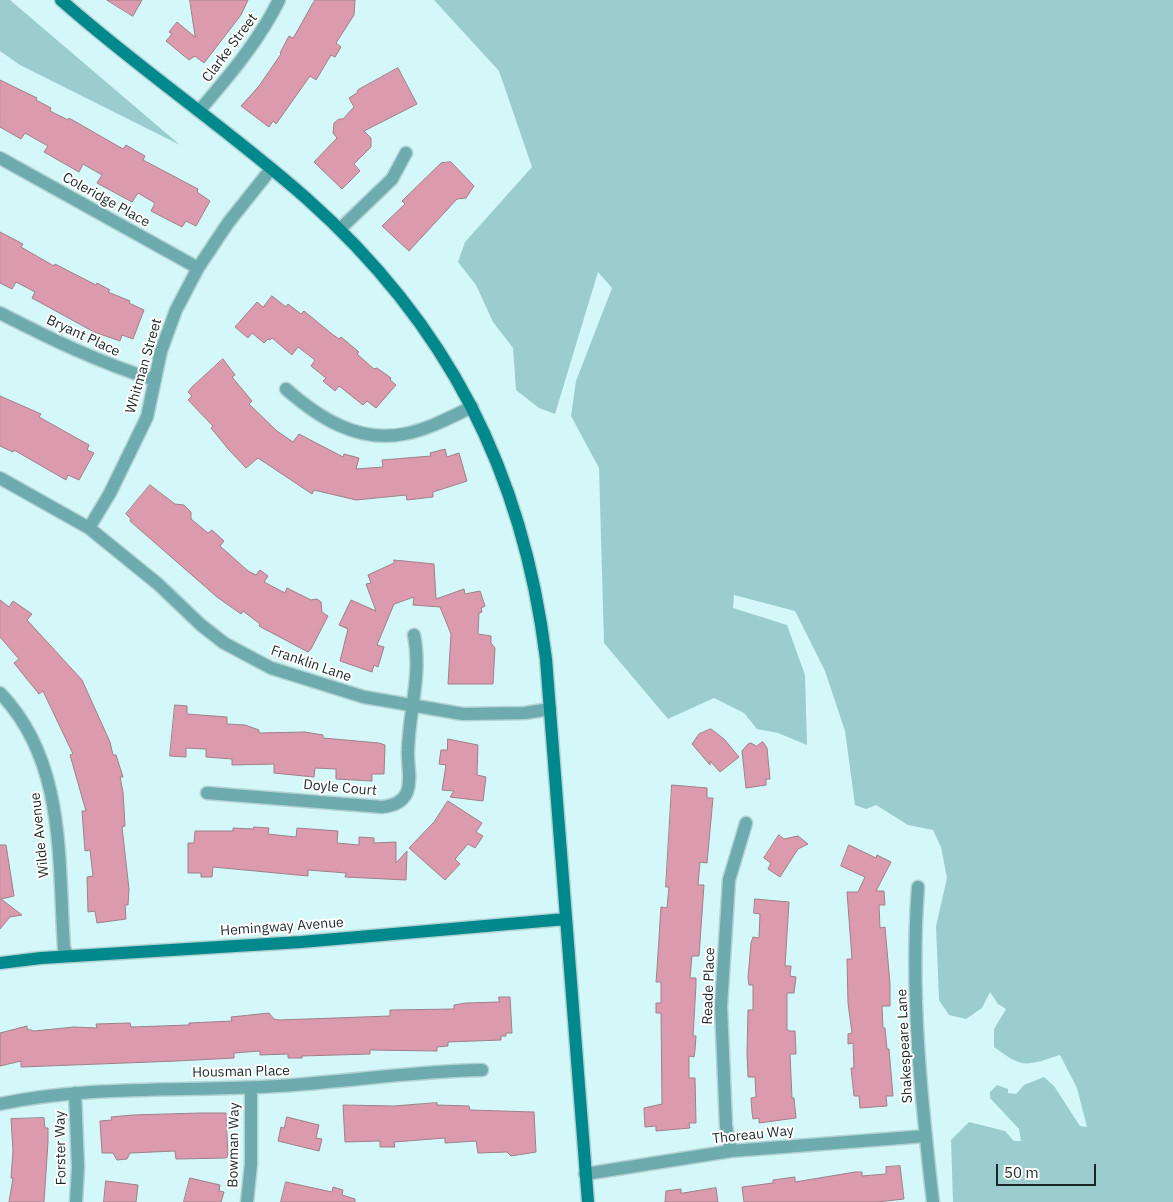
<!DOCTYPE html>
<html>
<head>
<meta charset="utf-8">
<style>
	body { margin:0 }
	#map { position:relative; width:1173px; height:1202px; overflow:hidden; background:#d4f8f9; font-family:"IBM Plex Sans",sans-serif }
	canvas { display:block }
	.scale { position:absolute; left:996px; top:1164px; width:100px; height:22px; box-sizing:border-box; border:2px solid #1a2728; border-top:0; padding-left:6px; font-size:15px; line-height:18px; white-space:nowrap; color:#1a2728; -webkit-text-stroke:4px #fff; paint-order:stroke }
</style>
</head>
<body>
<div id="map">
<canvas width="1173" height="1202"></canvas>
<div class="scale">50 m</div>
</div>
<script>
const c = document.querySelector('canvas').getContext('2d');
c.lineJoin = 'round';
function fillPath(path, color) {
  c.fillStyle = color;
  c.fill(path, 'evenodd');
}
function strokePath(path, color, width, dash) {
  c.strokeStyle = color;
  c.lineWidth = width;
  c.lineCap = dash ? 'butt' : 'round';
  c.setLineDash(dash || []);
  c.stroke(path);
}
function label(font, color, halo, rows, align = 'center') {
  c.font = font + ' "IBM Plex Sans",sans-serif';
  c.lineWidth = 4;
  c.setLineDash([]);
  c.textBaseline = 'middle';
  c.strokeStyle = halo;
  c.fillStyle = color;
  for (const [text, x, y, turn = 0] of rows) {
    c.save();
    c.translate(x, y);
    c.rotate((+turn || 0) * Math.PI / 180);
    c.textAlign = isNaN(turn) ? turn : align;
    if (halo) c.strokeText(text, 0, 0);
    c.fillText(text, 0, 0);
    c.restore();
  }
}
const green = new Path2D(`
	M0 0H10L180 145 20 65 0 51Z
	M434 0H1173V1202H953L951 1140 969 1122 1005 1131 1014 1141H1021L1019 1129 990 1098V1092L997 1085 1008 1089V1093L1016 1094 1024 1085 1044 1077 1054 1086 1080 1126 1087 1127 1077 1088 1060 1055C1025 1066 1024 1069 994 1047V1029L1006 1009 998 1004 990 992 982 1008 966 1019 949 1015 939 1000 936 926 947 878 941 847 933 830 908 825 876 805 866 809 855 805 845 731 825 671 795 611 734 595 733 608 787 625 805 675 807 745 778 733 757 729 744 713 714 698 668 719 604 643 599 468 571 416 576 381 612 288 598 272 555 414 539 408 516 390 513 348 493 322 476 285 458 262 465 242 532 167 499 71Z`);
const building = new Path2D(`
	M107 0H142L133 16Z
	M190 0H248L241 15 204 63 195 56 189 60 166 41 172 34 169 32 177 22 195 37Z
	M315 0H355L354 15 336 43 341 47 335 57 331 55 316 80 310 76 276 124 273 121 269 127 241 106 259 86 281 54 280 53 289 36 293 38Z
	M398 68 417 104 364 131 371 138V147L354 164 360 171 342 189 314 162 337 138 333 133 334 123 339 119H343L354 107 349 98 357 93 358 90Z
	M0 80 37 98 36 100 51 108 50 111 68 120 69 118 123 149 126 145 145 156 143 160 198 189 197 192 210 201 196 226 186 221 182 227 151 211 155 203 138 193 132 202 97 183 102 175 83 164 79 172 44 152 48 146 25 133 21 139 0 127Z
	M451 162 474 186 466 198 457 199 409 251 382 226 405 204 402 201 441 163Z
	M0 232 23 244 21 247 54 266 55 264 96 285 97 283 110 290 108 292 130 301 129 303 144 310 133 339 122 335 120 341 94 332 32 298 35 292 16 282 12 289 0 283Z
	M272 296 286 307 288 304 301 314 304 311 332 334 339 339 341 337 359 352 357 354 374 369 377 368 391 378 390 380 396 385 376 408 367 401 363 405 339 386 335 391 323 381 326 378 311 366 315 360 298 347 292 355 272 338 270 340 268 339 264 343 252 333 248 338 235 327 257 302 263 307Z
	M223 359 235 375 232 377 252 401 249 404 277 431 293 442 299 434 343 457 344 454 359 458 356 469 383 467 382 460 431 456 430 453 445 449 447 457 459 453 467 481 433 492V497L407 500 406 495 356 500 314 490 312 494 258 458 246 468 229 450 211 428 213 426 188 400 192 396 188 392 192 387Z
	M0 396 41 414 39 417 89 445 87 450 94 453 79 480 68 475 66 480 14 450 13 452 0 446Z
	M150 485 175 504 184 505 191 512V519L208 533 212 530 224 541 220 546 248 571 256 575 260 570 268 576 264 582 285 593 287 588 311 600 317 599 321 602 322 612 328 616 311 649 308 652 259 626 260 624 243 611 241 614 217 597 130 521 131 519 126 514Z
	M394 560 434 564 436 599 464 589 465 594 480 591 485 606 481 608 482 612 479 613 478 634 491 636V643L495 648 493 684H448L451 634 440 607 413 605 414 597 394 604 377 645 384 647 378 667 374 665 372 672 340 661 348 629 339 625 351 600 376 611 366 584 371 583 368 575 394 563Z
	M0 600 9 607 13 601 32 614 27 620 82 680 110 742 113 755H116L123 777H120L123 792 125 826 122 827 129 889 128 905H125L126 919 97 923 95 911 88 912 87 877 93 876 90 850 85 851 82 811H86L70 755 73 754 43 691 39 694 26 678 14 663 19 659 0 637Z
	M175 705 187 706V714L227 717V724L245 725 259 730V733L305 732 323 735V738L379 743 385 745 384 774H372V781L336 779V769L315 768 314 777 274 773V764L232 765V759L206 757V749L186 748V757L170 756Z
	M711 729 724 739 739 757 720 772 710 761V765L692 744 699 734Z
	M448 739 478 745 477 775 486 777 483 801 450 797 454 791 442 790 446 765 439 764 441 750H447Z
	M763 742 767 748 770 779H766V785L746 788 742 751 748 744 751 743 756 746Z
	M672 785 707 788V798H713L707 863 700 862 698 885H704L699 956H692L690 978H696V985L693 1036H696L695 1050 694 1057 689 1056V1078H695L696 1123H689L690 1128 656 1131V1126L645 1127 644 1108 662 1104 661 1013H656V1003H661V982H656L657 969 661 907 667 908 669 887H666Z
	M448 801 482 823 476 832 483 836 475 848 468 844 455 859 460 864 445 880 409 848 434 822Z
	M254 827 269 828 268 834 296 837 297 828 338 831 337 843 359 845V837L374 838V843L396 842V863L407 851 406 880 345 877 346 873 308 870V876L213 867 212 877H201V873H188V843H194L195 831H233V828L253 829Z
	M779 835 784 839 798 836 808 844 798 849 780 877 768 869 771 863 764 858Z
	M0 845H6L14 896 1 899 22 915 10 917 0 929Z
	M849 845 876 858 877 855 891 862 876 891H884L885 905H879L880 928 885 927 890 984V1006H882L883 1028H885L887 1049H889L893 1096H886L887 1106 860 1108 859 1096H854L851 1068H854L853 1043 848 1044V1034L852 1033 848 1003 847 959H852L847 892H858L865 877 841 866Z
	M755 899 789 902 785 966H791L790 976 796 977 794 993H787V1029L789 1031H795L796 1054H790L792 1098H794L796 1118 759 1123V1118L753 1119 752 1112 751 1098 756 1097 755 1077H748L747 1053 748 1010H753V985H749L748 978 751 943 753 937 759 938 760 914 754 913Z
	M499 997H510L512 1033H506V1036H501V1040L448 1042V1046L437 1047V1051L370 1050V1054L302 1056V1058H288V1054L260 1055V1051L234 1053V1058L177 1061 21 1067V1061L0 1066V1033L27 1026V1029L34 1031 74 1027 97 1028 96 1024 130 1023 131 1027 189 1025V1023L232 1021 231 1017 269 1013 274 1019 279 1020 390 1016V1010L454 1009V1005L466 1003 499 1002Z
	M437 1103V1105L469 1106 470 1110 534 1112 536 1152 511 1156 507 1152 478 1153 476 1141 445 1143V1138L394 1142 395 1147H380V1141L345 1142 343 1105 393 1106Z
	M200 1113H226L228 1156 226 1158 176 1159 175 1151 130 1153 127 1159 117 1160 113 1153H102L100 1121 112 1120 111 1117 133 1115Z
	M287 1117 319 1125 316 1138 322 1139 319 1151 278 1141 281 1127 284 1128Z
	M44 1118 45 1128H48V1142L44 1202H9L13 1178H11L13 1150 11 1119Z
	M900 1166 904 1199 877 1202H744L742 1187 773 1183V1180L795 1177V1182L855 1172H862V1176L886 1174V1167Z
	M190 1178 220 1185 219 1191 224 1192 221 1202H184Z
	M106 1181 138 1185 136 1202H104Z
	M286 1182 332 1192 333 1187 343 1190 342 1195 355 1199V1202H281Z
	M716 1188 718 1202H665L666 1191 681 1189V1193Z`);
const minor = new Path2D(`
	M199 111C229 76 259 41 279 0
	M0 158 198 268
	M340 229 392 179 406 153
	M0 313C51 339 100 363 155 380
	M286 389C319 418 358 443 404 434 427 430 451 417 472 407
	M0 478 89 528 158 584 201 625 224 643 271 668 364 697 463 714 525 713 550 709
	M89 528 110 493 147 417 161 351 176 310 198 268 228 223 271 169
	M0 693C66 761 58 860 64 948L68 956
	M207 793 382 807C392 806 403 802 407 792 412 779 407 763 408 750 409 711 422 674 414 635
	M918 887C910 992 921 1098 933 1202
	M75 1093 78 1167 76 1202
	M0 1104C85 1086 173 1091 260 1087 334 1084 408 1071 482 1070
	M731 1151 726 1126 721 1006 729 880 746 823
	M585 1174 731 1151 926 1136
	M247 1202 251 1164V1088`);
const secondary = new Path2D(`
	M61 0C140 70 228 129 306 198 448 324 523 472 546 659L588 1202
	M0 963 41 958 301 942 566 919`);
const streetNames = [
	["Clarke Street",230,48,-53],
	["Coleridge Place",106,200,29],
	["Bryant Place",83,336,25],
	["Whitman Street",144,366,-74],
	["Franklin Lane",311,664,19],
	["Doyle Court",340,788,5],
	["Wilde Avenue",40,835,-96],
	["Hemingway Avenue",282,927,-4],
	["Reade Place",709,986,-88],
	["Shakespeare Lane",905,1046,-93],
	["Housman Place",241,1072,-1],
	["Thoreau Way",753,1135,-6],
	["Bowman Way",234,1145,-89],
	["Forster Way",61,1148,-91]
];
fillPath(green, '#9ccdce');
fillPath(building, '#dc9aae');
strokePath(building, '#9d8088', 1);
strokePath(minor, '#b3d2d3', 15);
strokePath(secondary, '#b3d2d3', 15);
strokePath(minor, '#6dabae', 12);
strokePath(secondary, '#00898d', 12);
label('14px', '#1a2728', '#fff', streetNames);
</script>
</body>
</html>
